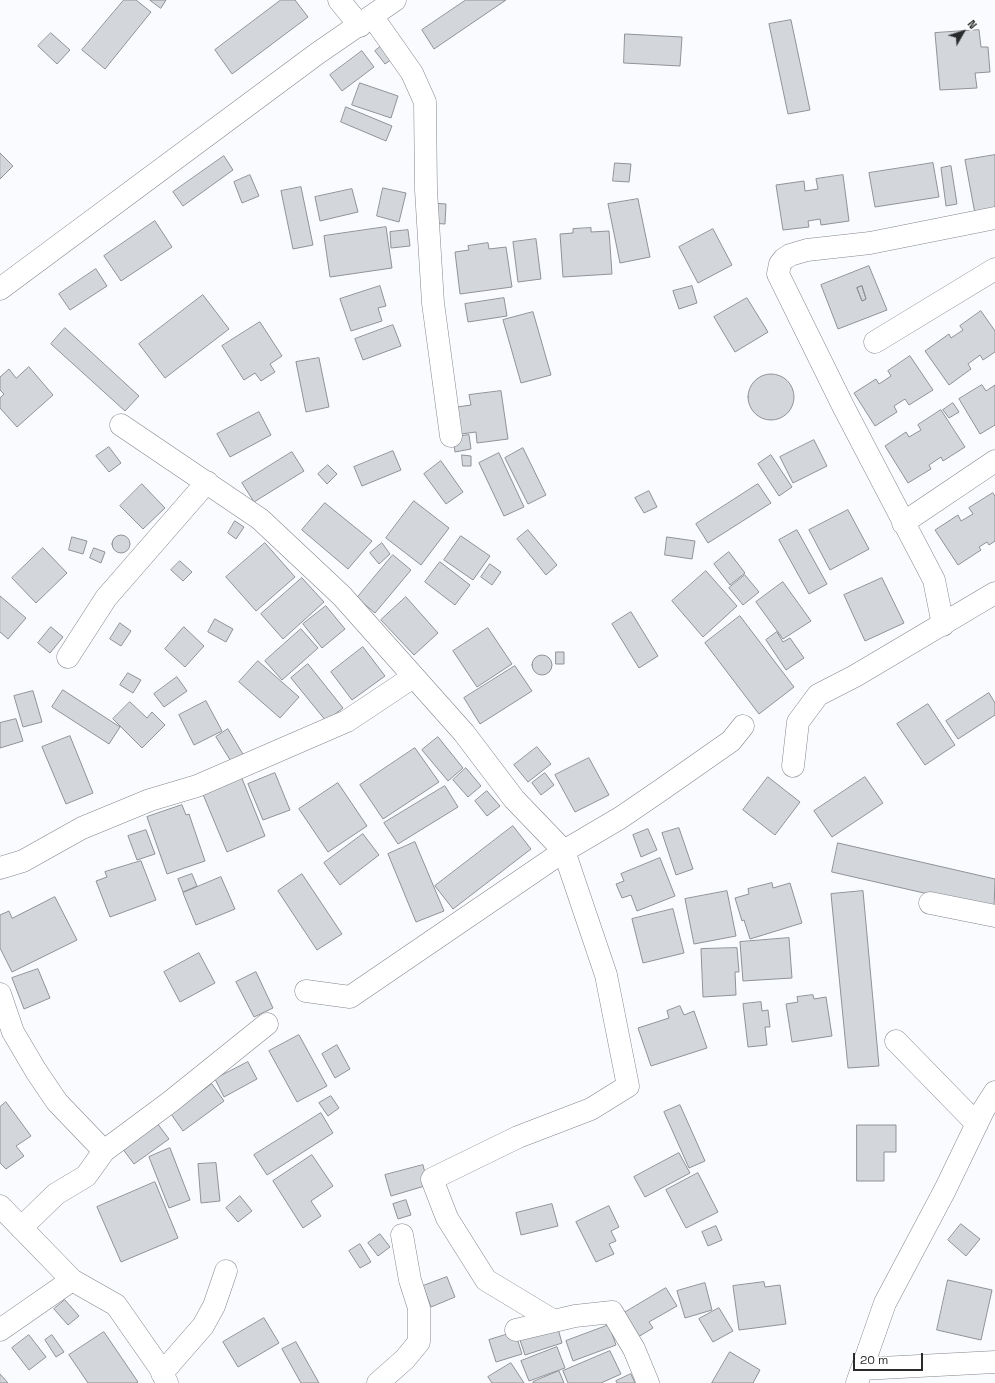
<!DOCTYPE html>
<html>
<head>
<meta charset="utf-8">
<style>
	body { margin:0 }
	#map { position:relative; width:995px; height:1383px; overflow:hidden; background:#f9fbff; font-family:"Space Grotesk",sans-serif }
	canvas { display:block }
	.north { position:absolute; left:943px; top:12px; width:40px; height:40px; -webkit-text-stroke:3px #fff; paint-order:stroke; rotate:51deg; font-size:11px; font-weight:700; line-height:16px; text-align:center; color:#2a2b2d }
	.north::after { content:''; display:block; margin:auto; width:14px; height:18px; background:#2a2b2d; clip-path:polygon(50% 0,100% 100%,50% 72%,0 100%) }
	.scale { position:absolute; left:853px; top:1353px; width:70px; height:18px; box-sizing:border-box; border:2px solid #2a2b2d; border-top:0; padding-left:5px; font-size:12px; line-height:14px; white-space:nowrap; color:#2a2b2d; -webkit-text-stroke:3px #fff; paint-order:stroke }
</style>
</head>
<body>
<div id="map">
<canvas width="995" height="1383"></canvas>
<div class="north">N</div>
<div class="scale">20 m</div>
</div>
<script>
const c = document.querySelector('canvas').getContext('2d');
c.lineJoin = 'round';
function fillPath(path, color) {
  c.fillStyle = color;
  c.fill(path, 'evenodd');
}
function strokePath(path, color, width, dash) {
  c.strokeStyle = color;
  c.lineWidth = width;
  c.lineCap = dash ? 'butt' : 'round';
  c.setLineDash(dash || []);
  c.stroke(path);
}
const building = new Path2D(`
	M124 0H136L151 12 105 69 82 50Z
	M150 0H166L161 8Z
	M281 0H295L308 17 232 74 215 50Z
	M466 0H506L434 49 422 30Z
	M791 20 810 110 788 114 769 24Z
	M979 30 981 47H988L990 72 975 73 977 88 940 90 935 33Z
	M51 33 70 50 57 64 38 46Z
	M625 34 682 37 680 66 624 63Z
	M385 43 395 57 385 64 375 51Z
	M362 51 374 67 342 91 330 75Z
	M360 83 398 96 391 118 352 105Z
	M346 107 392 126 386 141 341 122Z
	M0 153 13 166 0 179Z
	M995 155V215L976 219 965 160Z
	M224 156 233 170 183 206 173 192Z
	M615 163 631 164 629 182 613 181Z
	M933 163 939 197 875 207 869 173Z
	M951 166 957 204 946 206 941 168Z
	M250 175 259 196 242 203 234 182Z
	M843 175 849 221 821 225 820 219 808 221 809 227 783 230 776 185 804 181 805 191 818 189 816 179Z
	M301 187 313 245 293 249 281 191Z
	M383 188 406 193 399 222 377 216Z
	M352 189 358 212 320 221 315 197Z
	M638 199 650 257 620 263 608 204Z
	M432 203 446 204 445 224 430 223Z
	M155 221 172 247 121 281 104 256Z
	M386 227 392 268 330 277 324 236Z
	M591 228V232L609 231 612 274 563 277 560 234 573 233V229Z
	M713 229 732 265 698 283 679 247Z
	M408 230 410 246 391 248 390 232Z
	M536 239 541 279 518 282 513 242Z
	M488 243 489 249 506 247 512 287 460 294 455 252 469 250 468 246Z
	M869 266 887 310 838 329 821 285ZM862 286 866 299 862 301 857 288Z
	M96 269 107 286 70 310 59 294Z
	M380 286 386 306 378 308 382 321 351 331 340 299Z
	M692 286 697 303 679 309 673 291Z
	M862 286 866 299 862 301 857 288Z
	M203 295 229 329 165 378 139 344Z
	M504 298 507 316 468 322 465 304Z
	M747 298 768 332 735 352 714 317Z
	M981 311 995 331V352L983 360 980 355 968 364 971 369 949 385 925 351 949 334 951 338 963 330 960 326Z
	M533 312 551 375 521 383 503 320Z
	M260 322 282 356 270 364 275 372 261 381 255 373 244 380 222 346Z
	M393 325 401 346 363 360 355 339Z
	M65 328 139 396 125 411 51 344Z
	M910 356 933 390 909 405 905 399 894 406 897 412 875 426 854 393 876 379 879 384 891 376 888 371Z
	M319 358 329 407 306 412 296 362Z
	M29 367 53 395 17 427 0 408V398L4 394 0 390V377L9 369 16 378Z
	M748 397a23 23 0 1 1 46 0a23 23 0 1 1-46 0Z
	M982 385 986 391 995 385V425L980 434 959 399Z
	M501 391 508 439 477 443 476 432 461 434 457 407 471 405 469 395Z
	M953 403 959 412 949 418 943 410Z
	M941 410 965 447 943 461 941 457 929 465 931 469 908 483 885 446 906 432 909 437 921 430 918 425Z
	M259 412 271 435 230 457 217 434Z
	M469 435 471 449 455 452 453 437Z
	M814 440 827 466 793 483 780 457Z
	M109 447 121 463 109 472 96 456Z
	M523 448 546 495 528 504 505 458Z
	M393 451 401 470 362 486 354 467Z
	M292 452 304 471 254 502 242 483Z
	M499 453 524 507 504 516 479 463Z
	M462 455 471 456V466H463Z
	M771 455 792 487 779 496 758 464Z
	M441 461 463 492 446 504 424 474Z
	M328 465 337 474 327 484 318 474Z
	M142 484 165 508 143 529 120 506Z
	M758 484 771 503 708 543 696 524Z
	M649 491 657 507 644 513 635 498Z
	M993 493 995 496V541L989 545 987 542 979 547 981 550 958 565 935 530 958 515 961 521 973 514 969 508Z
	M414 501 449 528 421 565 386 538Z
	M325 503 372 541 348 569 302 530Z
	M848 510 869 549 830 570 809 530Z
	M235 521 244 527 236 539 228 533Z
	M528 530 557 565 546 575 517 539Z
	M797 530 827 584 809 594 779 540Z
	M112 544a9 9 0 1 1 18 0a9 9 0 1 1-18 0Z
	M461 536 490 556 473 580 444 560Z
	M72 537 87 541 83 554 69 550Z
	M667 537 695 541 692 559 665 555Z
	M265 543 295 577 256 611 226 577Z
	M382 543 390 554 379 564 370 553Z
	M43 548 67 573 36 603 12 578Z
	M94 548 105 552 101 563 90 558Z
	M729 552 745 573 730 585 714 564Z
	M393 555 411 570 375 613 357 598Z
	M180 561 192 572 183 581 171 570Z
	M440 562 470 585 455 605 425 582Z
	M490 564 501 572 492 585 481 577Z
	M706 571 737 606 703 637 672 601Z
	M745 575 759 592 743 605 729 588Z
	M302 578 324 602 283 639 261 614Z
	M882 578 904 623 865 641 844 595Z
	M783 582 811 621 783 639 756 602Z
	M0 596 26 618 8 639 0 632Z
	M406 597 438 633 414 655 381 620Z
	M326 606 345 629 322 648 303 624Z
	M631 612 658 656 639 668 612 624Z
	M740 616 794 687 759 714 705 643Z
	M215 619 233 629 226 642 208 632Z
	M120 623 131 631 121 646 110 639Z
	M51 627 63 637 50 653 38 643Z
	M184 627 204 646 185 667 165 649Z
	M488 628 512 664 477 687 453 651Z
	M301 629 318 648 282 680 265 661Z
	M777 632 783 642 790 638 804 658 786 670 766 640Z
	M363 647 385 676 352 700 331 672Z
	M556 652H564V664H556Z
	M532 665a10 10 0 1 1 20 0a10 10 0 1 1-20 0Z
	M258 661 299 697 280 718 239 682Z
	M308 664 343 708 326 721 291 678Z
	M515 666 532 691 480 724 464 698Z
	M128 673 141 680 133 693 120 685Z
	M177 677 187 691 164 707 154 694Z
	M63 690 120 727 109 744 52 707Z
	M33 691 42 722 23 727 14 696Z
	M989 693 995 703V715L958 739 946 721Z
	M206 701 222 731 194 745 179 715Z
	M130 702 147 718 152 712 165 725 142 748 113 719Z
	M928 704 955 745 925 765 897 724Z
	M16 719 23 741 0 748V723Z
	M228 729 244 756 232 763 216 737Z
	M70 736 93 793 66 804 42 747Z
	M438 737 463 768 448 781 422 750Z
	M537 747 551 764 528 782 514 765Z
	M415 748 439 782 383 819 360 785Z
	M589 758 609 795 575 812 555 775Z
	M466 768 481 786 468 797 453 780Z
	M275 773 290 810 263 820 248 784Z
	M545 773 554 785 541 795 532 783Z
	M241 776 265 836 227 852 202 792Z
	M768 777 800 802 775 835 743 810Z
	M865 777 883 803 832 837 814 811Z
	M338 783 367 826 328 852 299 809Z
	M445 786 458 807 398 844 384 823Z
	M487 791 500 806 487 816 475 801Z
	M182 805 186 815 189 814 205 861 167 874 147 817Z
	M513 826 531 849 453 909 435 886Z
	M679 828 693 869 676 875 662 833Z
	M648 829 657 850 641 857 633 835Z
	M146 830 155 854 137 860 128 836Z
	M363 834 379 855 340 885 324 863Z
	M415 842 444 911 416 922 388 854Z
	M838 843 995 879 994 909 832 872Z
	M660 858 675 896 637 911 631 895 622 898 616 884 624 881 621 874Z
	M141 861 156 900 110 917 96 881 107 877 105 872Z
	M192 874 197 886 183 892 178 879Z
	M302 874 342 934 317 950 278 891Z
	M221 877 235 909 196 925 183 893Z
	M772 883 773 888 790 883 802 923 750 939 744 920 742 921 735 898 749 894 748 889Z
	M727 891 736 936 694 944 685 899Z
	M863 891 879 1066 848 1068 831 894Z
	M55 897 77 940 12 972 0 948V915L9 911 12 918Z
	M673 909 684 953 643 963 632 919Z
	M789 938 792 978 743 981 740 942Z
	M737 948 739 972H735L736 995 703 997 701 949Z
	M199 953 215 983 180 1002 164 972Z
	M38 969 50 998 24 1009 12 978Z
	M256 972 273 1008 254 1017 236 982Z
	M813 995 814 999 826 997 832 1036 792 1042 786 1004 798 1002 797 997Z
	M761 1002 762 1011 768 1010 770 1027H765L767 1045 748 1047 743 1004Z
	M680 1006 684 1015 694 1011 707 1048 651 1066 638 1028 669 1018 667 1011Z
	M299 1035 327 1086 297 1102 269 1051Z
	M337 1045 350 1069 335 1078 322 1054Z
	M248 1062 257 1079 224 1097 215 1079Z
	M212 1084 224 1101 183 1131 171 1114Z
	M331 1096 339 1108 328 1116 319 1103Z
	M6 1102 31 1136 16 1146 24 1156 6 1169 0 1163V1107Z
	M680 1105 705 1161 689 1168 664 1112Z
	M321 1113 333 1133 267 1175 254 1155Z
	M157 1123 169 1139 134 1164 122 1148Z
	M857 1125H896V1152H884V1181H857Z
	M170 1148 190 1200 169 1208 149 1157Z
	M679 1153 690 1173 645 1197 634 1177Z
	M312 1155 333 1186 311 1201 321 1216 303 1228 273 1181Z
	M216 1163 220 1201 201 1203 198 1164Z
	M423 1165 428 1185 391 1196 385 1175Z
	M698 1173 718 1212 686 1228 666 1190Z
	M155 1182 178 1238 121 1262 97 1207Z
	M240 1196 252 1211 238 1222 226 1208Z
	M406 1200 411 1215 398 1219 393 1204Z
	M552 1204 558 1226 521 1235 516 1213Z
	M609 1206 619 1227 611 1231 616 1241 609 1244 614 1254 596 1262 576 1222Z
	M961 1224 980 1239 966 1256 948 1240Z
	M716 1226 722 1240 708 1246 702 1232Z
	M380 1234 390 1247 378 1256 368 1243Z
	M360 1244 371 1262 360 1268 349 1251Z
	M447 1277 455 1297 431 1307 423 1286Z
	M948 1280 992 1290 981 1340 937 1330Z
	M764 1282 765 1287 780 1285 786 1324 739 1330 733 1286Z
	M705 1283 712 1310 685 1318 677 1291Z
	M666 1288 677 1306 649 1322 653 1328 638 1337 624 1313Z
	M65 1300 79 1316 68 1325 54 1309Z
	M719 1308 733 1331 713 1342 699 1319Z
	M264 1318 279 1343 238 1367 223 1342Z
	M557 1325 562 1343 525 1355 519 1337Z
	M609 1325 616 1345 573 1361 566 1341Z
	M104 1332 138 1382 136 1383H88L69 1355Z
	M515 1332 522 1354 496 1362 489 1340Z
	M29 1335 46 1357 29 1370 12 1348Z
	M52 1335 64 1352 56 1357 45 1340Z
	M296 1342 319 1383H301L282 1349Z
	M557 1347 565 1368 529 1381 521 1361Z
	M610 1351 621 1374 601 1383H568L563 1371Z
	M730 1352 760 1370 753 1383H712Z
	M511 1363 524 1383H492L488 1377Z
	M559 1371 564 1383H533V1382Z
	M0 1374 8 1383H0Z
	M631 1374 635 1383H617L616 1381Z`);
const street = new Path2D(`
	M339 0 360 26
	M372 16 412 73 425 102 426 190 433 303 451 436
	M875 342 995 269
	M121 425 260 519 342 596 464 733 514 799 564 851 606 975 628 1086 591 1109 518 1137 432 1179 447 1218 486 1280 554 1321
	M903 523 995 461
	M943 625 934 580 843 406 778 274 780 264 784 259 790 255 807 250 870 243 995 218
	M68 657 106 598 207 482
	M793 766 798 722 818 695 855 676 995 593
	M0 868 23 861 82 828 150 800 197 786 347 721 413 677
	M930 903 995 916
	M306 991 350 997 564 851 620 818 661 790 731 741 743 726
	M0 994 13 1032 36 1071 57 1102 104 1151 86 1176 56 1194 21 1228
	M896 1041 977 1124
	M104 1151 170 1102 267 1024
	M0 1206 72 1280 116 1305 160 1368 167 1383
	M0 1330 72 1280
	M516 1330 575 1316 612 1312 634 1349 648 1383
	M862 1369 995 1362
	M162 1373 203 1326 214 1306 226 1271
	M378 1383 405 1359 419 1342V1308L410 1280 402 1235
	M857 1383 885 1303 945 1190 984 1109 995 1092`);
const secondary = new Path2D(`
	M0 289 318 53 395 0`);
fillPath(building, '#d3d6da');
strokePath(building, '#909297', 1);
strokePath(street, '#84868b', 23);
strokePath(secondary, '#84868b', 23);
strokePath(street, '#fff', 22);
strokePath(secondary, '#fff', 22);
</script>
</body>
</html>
